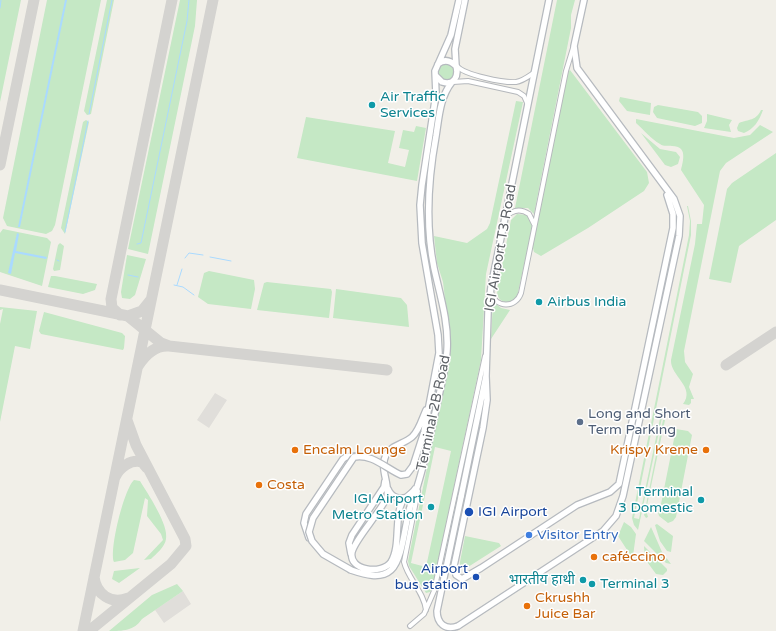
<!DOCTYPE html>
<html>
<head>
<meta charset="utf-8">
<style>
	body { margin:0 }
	canvas { display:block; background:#f1efe8 }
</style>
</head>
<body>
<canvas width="776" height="631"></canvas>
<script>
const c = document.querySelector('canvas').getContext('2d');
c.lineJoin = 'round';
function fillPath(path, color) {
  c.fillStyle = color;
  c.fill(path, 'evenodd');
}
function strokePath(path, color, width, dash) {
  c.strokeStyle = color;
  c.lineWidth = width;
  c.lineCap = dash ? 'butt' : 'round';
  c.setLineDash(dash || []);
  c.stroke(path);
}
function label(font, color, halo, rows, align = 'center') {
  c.font = font + ' "Varela Round","Noto Sans Devanagari",sans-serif';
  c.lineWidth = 3;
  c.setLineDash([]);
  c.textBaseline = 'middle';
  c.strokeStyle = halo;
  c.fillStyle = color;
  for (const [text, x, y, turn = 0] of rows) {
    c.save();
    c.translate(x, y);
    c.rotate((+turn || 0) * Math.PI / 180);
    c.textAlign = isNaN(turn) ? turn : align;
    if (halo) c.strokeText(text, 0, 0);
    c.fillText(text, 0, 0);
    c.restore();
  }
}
const industrial = new Path2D(`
	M215 393 227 400 209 428 197 420Z
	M183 591 191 604 164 623 155 610Z`);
const green = new Path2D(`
	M0 0H21L0 102Z
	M47 0H101L55 225 52 231 46 234 7 226 3 218Z
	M107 0H114L91 114 87 115 84 111Z
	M180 0H197L195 26 148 254 128 249Z
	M557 0H575L571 15V28L534 214 528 208H515Z
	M437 72a9 9 0 1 1 18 0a9 9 0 1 1-18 0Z
	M570 70 647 172 649 183 644 191 588 228 541 256 534 252 532 244 568 72Z
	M620 97 651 103 650 115 627 111 619 101Z
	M516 101 523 102 486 274 481 360 432 589 430 592 426 593 409 566 408 561 451 350 443 282 437 263 434 236 467 243 487 229 490 223ZM435 447 451 451 426 567 411 563Z
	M658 105 698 112 702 116V123L695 126 657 118 653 112 654 107Z
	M761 110H763C759 121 754 129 744 133L738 131 737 128 739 123C749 119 756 121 761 110Z
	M707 114 732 120 729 125 731 132 704 128 707 121Z
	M306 117 395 131 388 163 405 167 409 150 399 148 403 130 414 132 416 126 426 128 417 181 297 158Z
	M636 119 734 138 750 135 760 125 773 132 726 163 720 171 684 351 685 362 693 374 689 387 694 399H691V403L689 405 683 404C696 387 670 376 671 360L695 244 697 224H702L704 205 681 170C683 161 688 146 672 146 668 145 664 147 660 144 651 139 644 130 636 123Z
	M86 120 89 122 65 234 61 228 83 122Z
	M641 133 660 149 676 152 680 157 678 164 671 167 665 165Z
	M776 153V220L739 246 731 283 709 279 727 189 732 183Z
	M687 206H688L691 221V235L634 518 639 519 662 409 663 413 638 530 634 525 632 518 689 235 690 221Z
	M517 214 528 215 532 223V228L517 297 510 303C501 302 497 299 497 290L511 220Z
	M3 229 47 238 51 242 42 286 0 272V233Z
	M60 243 64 246 60 270 54 271 53 269 58 245Z
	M127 255 146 259 135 295 130 299 122 298 121 292Z
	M209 271 254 280 255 289 251 309 208 304 198 297 204 273Z
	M51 276H55L97 284 95 290 83 294 48 287Z
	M267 282 331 289 332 292 329 318 257 310 264 283Z
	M336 289 401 298 407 305 409 327 333 318Z
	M493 301 501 308 510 310 491 339Z
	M0 307 37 311 30 349 15 346 0 422V324L3 309 0 310Z
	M44 312 122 333 125 336 124 348 123 350 41 334 39 331Z
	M663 420H665L646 510 648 517 646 518 644 515Z
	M676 429 688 431 692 435 676 517 673 521 668 523 659 516 657 509H660Z
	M134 480 140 481C148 494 169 525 166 539 165 547 156 554 151 559L144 560 163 540 161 534 147 516 148 500 145 498 133 553 125 560 114 562C109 550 124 489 134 480Z
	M624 522 631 527 636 534 633 556H631L618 536Z
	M657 524 673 536 671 552 667 551 660 541 655 525Z
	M651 527 662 552 671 564 666 563 644 541Z
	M465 536 499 543 501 546 468 567 463 568 460 565V562Z
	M644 546 667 569V571L663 575 656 574 645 559Z
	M140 568 119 583 112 579 114 571Z
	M177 584 183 591 142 619C134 631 123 631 109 631L152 595Z`);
const water = new Path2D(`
	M65 0H67L20 227H18Z
	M17 233 19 234 16 251 47 257 46 259 15 253 11 274 8 273Z`);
const stream = new Path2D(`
	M0 8 1 0
	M89 114 112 0
	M65 232 88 121
	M137 244 141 243 187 21 189 0
	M210 257 231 261
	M185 258 189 253 203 255
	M57 260 59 261
	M128 275 138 277
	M174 285 183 287 194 295
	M177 285 182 269`);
const taxiway = new Path2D(`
	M0 165 34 0
	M0 290 128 316 142 311 150 301
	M120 315 112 308 111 299 172 0
	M129 317 161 343 169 346 387 370
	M726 365 776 332
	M138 366C145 355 155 345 169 346
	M115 477C120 467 131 459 142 462L147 468
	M94 577C96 594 111 605 128 598
	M83 631 213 0
	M89 631 171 564 186 546 185 539 136 445 127 420`);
const minor = new Path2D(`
	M457 66C464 75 504 83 516 82 523 81 529 76 535 72
	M453 82 468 81 518 92 524 96 528 105
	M505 218C512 210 520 208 529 214L534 224
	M491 292C496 309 516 308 521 293L566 71 573 48
	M418 491 404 562C408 579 424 592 426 610
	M410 626 424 614 434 591 485 356`);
const secondary = new Path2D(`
	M456 66 455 49 465 0
	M436 76 442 82C454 86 459 76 456 66 450 60 444 59 438 64
	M486 376 487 400 483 428 454 566 456 575 462 579 481 568 577 505 610 492 619 484 673 228V214L667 195
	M413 466 424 432 439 353 438 335 422 243 420 205 422 185 436 94 435 71 451 35 459 0
	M388 489C391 497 399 500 407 497
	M415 489C412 494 405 497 402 502 394 518 401 546 391 562 382 575 348 571 352 552 355 539 380 513 387 497 390 484 379 468 386 455 391 445 404 444 412 437 419 431 422 419 426 410
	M461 497 486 376 488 312 491 287 549 0
	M309 538 304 523 306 514 343 459 346 457 357 456
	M351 554 349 543 352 535 384 487 385 481
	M351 570C363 574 380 580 391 570 403 559 405 523 410 507 412 499 416 492 418 484 427 455 432 425 439 396 442 381 446 366 447 351 449 323 440 295 434 268 425 224 428 180 436 136 439 117 440 97 452 82
	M458 626 603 531 616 516 623 496 679 236 680 216 674 199 577 68 574 46 584 0`);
const secondaryBridge = new Path2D(`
	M351 570 323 554 312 541 309 532 313 518 354 457C371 453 387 469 401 475L407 474 413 466
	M458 626C445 631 437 623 437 611L461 497`);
const markers = [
	[372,105,4,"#0f9aa8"],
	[539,302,4,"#0f9aa8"],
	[580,422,4,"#5c6f8a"],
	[295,450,4,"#e8710a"],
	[706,450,4,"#e8710a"],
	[259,485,4,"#e8710a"],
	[701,500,4,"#0f9aa8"],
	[431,507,4,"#0f9aa8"],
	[469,512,5,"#1a4fb4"],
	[529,535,4,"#3f7fe0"],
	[594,557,4,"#e8710a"],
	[476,577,4,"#1a4fb4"],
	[583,580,4,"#0f9aa8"],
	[592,584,4,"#0f9aa8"],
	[527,606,4,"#e8710a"]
];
const cultureNames = [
	["Air Traffic",380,97],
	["Services",380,113],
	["Airbus India",547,302],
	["Terminal",693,492,"right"],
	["3 Domestic",693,508,"right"],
	["IGI Airport",423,499,"right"],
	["Metro Station",423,515,"right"],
	["भारतीय हाथी",575,580,"right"],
	["Terminal 3",600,584]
];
const streetNames = [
	["IGI Airport T3 Road",501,248,-80],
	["Terminal 2B Road",434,413,-78]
];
const serviceNames = [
	["Long and Short",588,414],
	["Term Parking",588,430]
];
const foodNames = [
	["Encalm Lounge",303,450],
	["Krispy Kreme",698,450,"right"],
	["Costa",267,485],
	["caféccino",602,557],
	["Ckrushh",535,598],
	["Juice Bar",535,614]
];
const transitNames = [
	["IGI Airport",478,512],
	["Airport",468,569,"right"],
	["bus station",468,585,"right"]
];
const shopNames = [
	["Visitor Entry",537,535]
];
fillPath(industrial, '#e0deda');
fillPath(green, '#c5e8c5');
fillPath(water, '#aadaff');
strokePath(stream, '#aadaff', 1);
strokePath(taxiway, '#d4d3d0', 11);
strokePath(minor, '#b5b8bc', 6);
strokePath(secondary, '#b6babf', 8);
strokePath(minor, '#fff', 4);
strokePath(secondary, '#fff', 5.5);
strokePath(secondaryBridge, '#b6babf', 8, []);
strokePath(secondaryBridge, '#fff', 5.5);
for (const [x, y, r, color] of markers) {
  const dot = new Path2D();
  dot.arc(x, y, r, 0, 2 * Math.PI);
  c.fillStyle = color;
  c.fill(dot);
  strokePath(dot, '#fff', 1.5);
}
label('14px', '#0d838f', '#fff', cultureNames, 'left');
label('14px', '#5f6368', '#fff', streetNames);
label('14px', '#4e5e75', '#fff', serviceNames, 'left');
label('14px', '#c56008', '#fff', foodNames, 'left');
label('14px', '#164399', '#fff', transitNames, 'left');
label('14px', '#366cbe', '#fff', shopNames, 'left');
</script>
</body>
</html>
